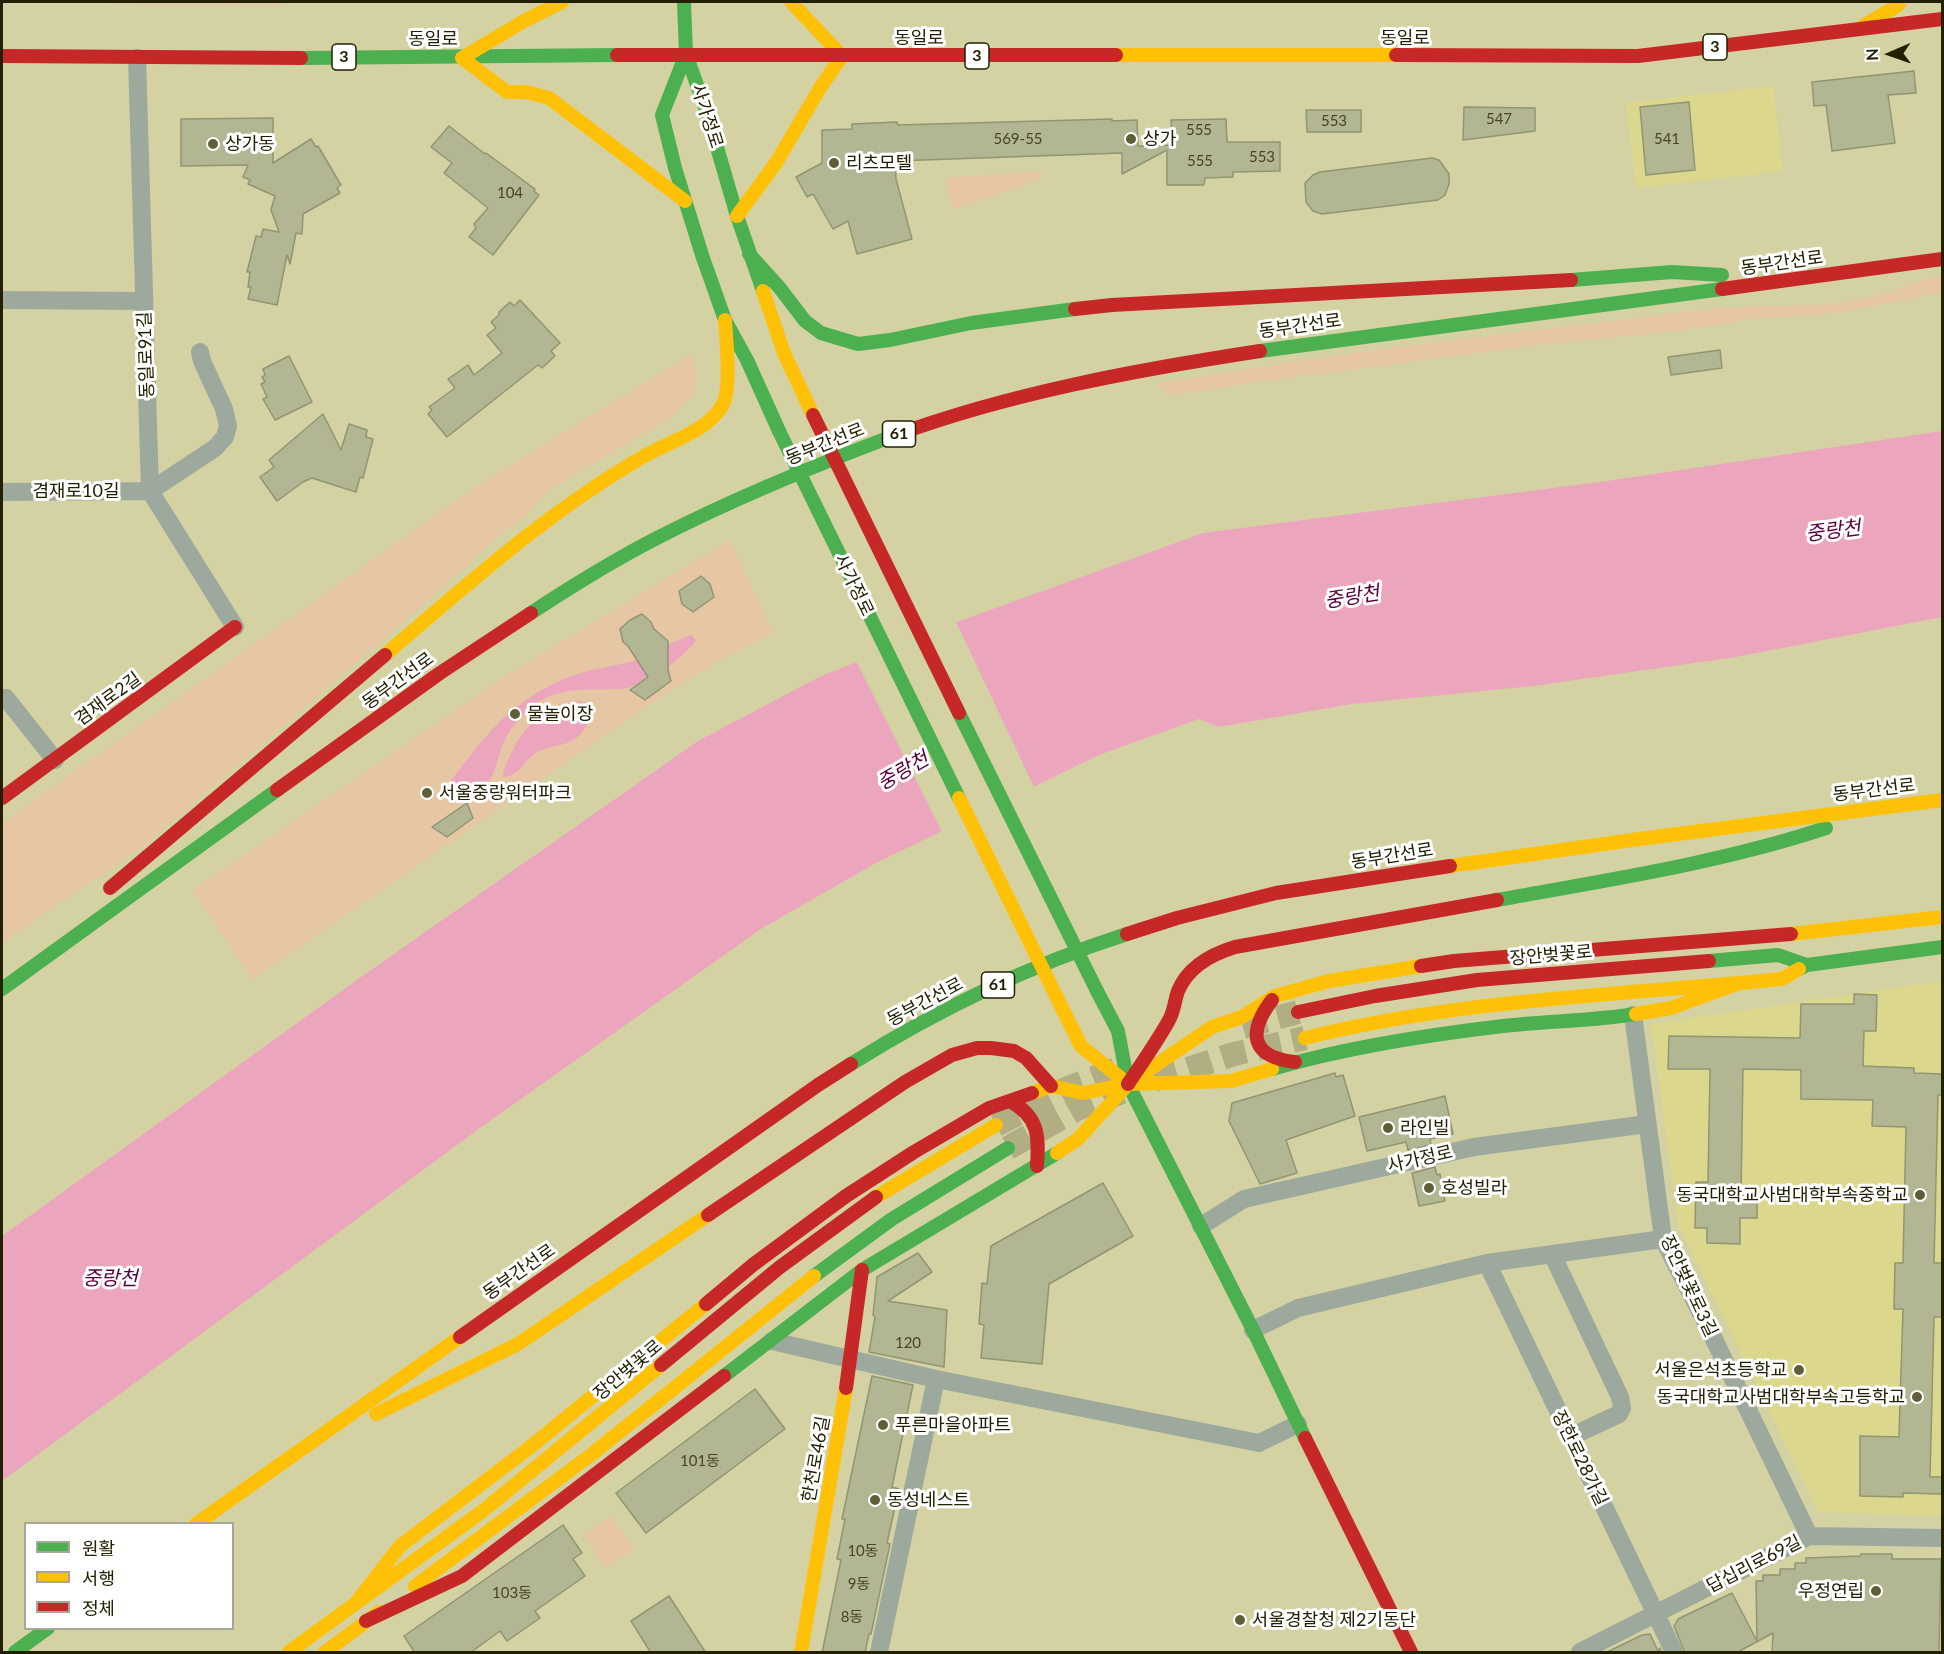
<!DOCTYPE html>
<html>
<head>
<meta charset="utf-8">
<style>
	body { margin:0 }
	#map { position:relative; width:1944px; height:1654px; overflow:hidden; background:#d4d2a3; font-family:Lato,"Noto Sans KR",sans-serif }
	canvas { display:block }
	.frame { position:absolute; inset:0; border:3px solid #222000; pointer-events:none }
	.legend { position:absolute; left:24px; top:1522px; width:210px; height:108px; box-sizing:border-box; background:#fff; border:2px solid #a7a699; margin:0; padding:8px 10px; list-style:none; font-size:18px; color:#222000 }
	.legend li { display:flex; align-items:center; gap:12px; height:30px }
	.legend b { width:30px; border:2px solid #a7a699 }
	.north { position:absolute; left:1860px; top:24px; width:60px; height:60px; -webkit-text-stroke:4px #fff; paint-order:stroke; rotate:268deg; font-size:16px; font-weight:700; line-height:24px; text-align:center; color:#222000 }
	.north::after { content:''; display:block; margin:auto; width:21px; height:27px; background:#222000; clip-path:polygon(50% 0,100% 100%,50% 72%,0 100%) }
</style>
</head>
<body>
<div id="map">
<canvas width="1944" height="1654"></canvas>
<div class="frame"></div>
<ul class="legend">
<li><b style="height:8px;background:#4caf50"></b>원활</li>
<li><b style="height:8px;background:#ffc107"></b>서행</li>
<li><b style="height:8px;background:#c62828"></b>정체</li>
</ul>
<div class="north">N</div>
</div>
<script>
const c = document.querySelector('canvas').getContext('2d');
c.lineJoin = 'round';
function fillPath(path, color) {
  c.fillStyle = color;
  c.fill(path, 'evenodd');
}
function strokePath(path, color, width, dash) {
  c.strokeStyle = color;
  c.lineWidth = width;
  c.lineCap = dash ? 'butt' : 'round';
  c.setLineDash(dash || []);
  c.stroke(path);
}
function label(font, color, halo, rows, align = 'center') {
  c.font = font + ' Lato,"Noto Sans KR",sans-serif';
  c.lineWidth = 6;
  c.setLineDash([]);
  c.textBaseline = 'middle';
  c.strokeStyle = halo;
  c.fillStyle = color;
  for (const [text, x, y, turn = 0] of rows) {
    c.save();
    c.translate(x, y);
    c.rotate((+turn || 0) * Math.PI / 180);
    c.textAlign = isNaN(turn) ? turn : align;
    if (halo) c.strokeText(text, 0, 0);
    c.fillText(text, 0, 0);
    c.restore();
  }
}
const built = new Path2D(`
	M1773 86 1783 171 1636 188 1626 103Z
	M1942 981V1516L1819 1512 1679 1227 1651 1024Z`);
const green = new Path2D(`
	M2 2H282L283 5Z
	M1042 171V179L952 210 946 178Z
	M1942 275V293L1835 313 1745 320 1675 331 1537 345 1263 381 1174 395 1166 394 1163 390 1156 384C1336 352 1519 332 1701 310 1758 303 1817 310 1873 297 1897 291 1918 279 1942 275Z
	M691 354 697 377 695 390 689 400 666 421 547 491 525 517 499 535 440 590 146 844 2 943V823L471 490Z
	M730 540 773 633 736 651 660 697 252 980 193 890 507 675Z
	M612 1516 634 1549 605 1568 584 1534Z`);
const water = new Path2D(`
	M1942 431V617L1736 657 1533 686 1352 704 1218 727 1199 719 1099 755 874 864 761 929 480 1128 2 1481V1236L361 977 698 741 819 677 957 622 1203 533 1607 481Z
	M692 635 696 641C682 659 643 688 620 689 587 691 561 684 532 707 521 715 512 726 506 738 493 761 500 789 465 791 458 791 453 791 448 786 454 775 462 766 470 756 498 719 530 691 574 675 595 668 617 666 637 660 656 653 673 640 692 635Z
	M575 701 588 703C596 718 582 738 567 743 556 747 546 747 536 753 523 761 520 776 503 777 503 769 507 762 511 754 525 723 543 711 575 701Z`);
const pier = new Path2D(`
	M955 620 1035 789 943 834 855 659Z`);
const building = new Path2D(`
	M1914 71 1916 93 1888 95 1895 143 1832 151 1826 105 1814 106 1812 82Z
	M1689 102 1695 170 1646 175 1640 107Z
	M1464 107 1535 108V131L1463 140Z
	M1306 110H1361V132H1307Z
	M273 118V163L311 139 316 147 318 146 341 185 337 188 340 193 303 214 302 234 296 233 290 264 287 255 277 305 248 299 251 287H248L250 272H247L256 236 261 237 263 229 279 232 271 210 275 196 248 184 250 180 243 177 248 165 181 166V119Z
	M1112 119V121L1137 120 1138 146 1172 145 1171 120 1226 119 1227 142H1280V171L1233 172V177L1205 178 1204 185H1167V150L1122 174V153L895 161 896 179 912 239 857 254 848 221 833 229 813 194 807 197 796 177 822 163V130L852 129V124L897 122 898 125Z
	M449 126 485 154 486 153 535 189 534 191 539 195 493 255 469 237 476 228 474 224 488 208 444 173 452 163 431 147Z
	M1432 158 1439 160 1449 174V184L1445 195 1438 200 1322 214 1313 211 1306 202 1305 183 1313 175 1320 172Z
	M520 300 560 343 551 351 555 356 542 368 538 365 447 437 428 414 432 410 429 407 455 388 448 379 468 365 474 375 502 353 487 335 496 328 491 322 499 315V312L510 302 514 306Z
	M1720 350 1722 368 1671 375 1668 357Z
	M289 356 312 402 275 420 263 399 267 397 261 384 265 382 262 377 265 375 263 369Z
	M323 414 341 450 349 424 367 430 366 437 373 439 363 478 360 477 356 492 312 478 303 482 277 501 260 477 274 467 269 460Z
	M701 576 710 584 714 597 693 612 682 604 679 591Z
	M642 614 651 622 654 629 668 641V670L671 681 645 700 630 690 648 677 628 646 623 642 620 629 630 620Z
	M467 803 473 818 447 837 432 827Z
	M1854 994 1877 995 1876 1031H1864L1863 1066 1914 1068V1073L1942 1074V1095H1938L1934 1263H1942V1317H1934L1930 1477H1942V1494L1903 1493V1497L1860 1496V1436L1899 1437 1903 1309H1894L1895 1263H1903L1906 1127 1872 1126 1873 1100 1801 1099V1070L1743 1069 1741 1195H1757V1218H1740V1244L1707 1243V1228H1695L1696 1182H1708L1710 1069H1668L1669 1036 1800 1038 1801 1004H1854Z
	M1335 1073 1336 1077 1343 1075 1355 1116 1286 1140 1297 1173 1260 1184 1229 1121 1232 1103Z
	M1445 1096 1453 1134 1430 1139 1431 1145 1408 1150 1406 1142 1367 1151 1359 1117Z
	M1435 1167 1437 1175 1440 1174 1445 1201 1419 1206 1412 1173Z
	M1103 1183 1133 1236 1049 1284 1042 1364 981 1358 984 1325 979 1324 982 1283 987 1284 991 1246Z
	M918 1253 932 1272 888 1301 947 1310 944 1367 869 1352 875 1317 873 1315 877 1277Z
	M872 1376 913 1385 892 1487 899 1489 887 1543 890 1544 871 1634H869L865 1653H822L841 1560 837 1559 845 1519H842Z
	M755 1389 785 1429 646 1533 616 1493Z
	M563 1525 582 1553 573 1559 585 1576 535 1611 540 1618 507 1641 500 1631 470 1653H415L404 1636Z
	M1861 1554H1892V1559H1941L1939 1653H1772L1773 1633 1736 1653H1685L1674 1626 1678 1619 1732 1593 1757 1641 1756 1581H1763V1575H1780V1569H1795V1563H1806V1558L1861 1556Z
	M669 1596 706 1653H651L631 1621Z
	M1650 1634 1658 1651 1660 1648 1662 1653H1605L1642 1635Z`);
const secondaryTunnel = new Path2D(`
	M1243 1027 1298 1012
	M1154 1080 1234 1054 1305 1038
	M996 1125 1066 1089 1130 1064
	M1008 1148 1079 1108 1122 1092`);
const street = new Path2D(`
	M137 58 150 491 235 627
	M2 300 144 301
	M2 492 150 491 215 448 225 437 228 426 224 409 202 361 200 352
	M2 698H6L55 760
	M1633 1015 1663 1239 1711 1333 1809 1536
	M1201 1226 1244 1199 1474 1147 1647 1124
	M1552 1254 1620 1397 1622 1408 1619 1414 1570 1437
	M1487 1263 1674 1652
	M1253 1330 1298 1308 1487 1263 1663 1239
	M772 1341 936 1379 1259 1443 1298 1424
	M879 1652 936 1379
	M1580 1652 1809 1536 1942 1538`);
const fast = new Path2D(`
	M684 2 686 54 707 113 737 216 763 291
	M686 54 662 115 675 168 702 255 725 320 747 360 779 431
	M301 58 617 55
	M749 254 779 287 805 321 821 333 858 344 890 340 971 323 1075 309
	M1571 280 1672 272 1722 275
	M1260 351 1722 289
	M531 613C572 586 614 560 657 538 733 499 813 466 893 436
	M1497 900C1607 880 1720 863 1826 828
	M1709 961 1778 955 1807 965
	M1799 969 1807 965 1942 947
	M2 989 277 790
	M1097 991 1118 1031 1128 1084 1253 1330 1305 1438
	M851 1064C937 1010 1030 965 1127 934
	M1272 1069C1347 1047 1426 1035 1503 1026 1547 1021 1592 1021 1636 1014
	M814 1276 892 1219 1008 1148
	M724 1376 862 1270 1057 1153
	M15 1652 48 1628`);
const slow = new Path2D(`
	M562 2 524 21 462 58 507 92H526L549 98 685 201
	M1863 26 1897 6 1900 2
	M1116 55H1396
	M737 216 776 163 820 88 842 56 791 2
	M763 291 784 353 813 415
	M385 655C469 583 550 510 646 455 671 441 706 432 722 406 732 389 726 341 725 320
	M1450 866 1639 839 1942 800
	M1791 934 1942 917
	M1062 1008 1081 1046 1128 1084
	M1636 1014 1671 1008 1737 984
	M1305 1038C1460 999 1623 995 1782 979L1799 969
	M1032 1093 1051 1086 1083 1093 1128 1084 1231 1081 1272 1069
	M1057 1153 1078 1139 1128 1084 1212 1027 1242 1017 1275 996 1329 981 1421 966
	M876 1197 996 1125
	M376 1414 518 1344 708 1215
	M196 1524 460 1337
	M415 1586 592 1454 814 1276
	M355 1604 400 1546 529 1448 706 1304
	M289 1652 484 1510 661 1365
	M325 1652 379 1612
	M801 1652 846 1388`);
const jam = new Path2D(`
	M617 55H1116
	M1396 55 1638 56 1942 19
	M2 56 301 58
	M1722 289 1942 259
	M1075 309 1112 305 1571 280
	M893 436C1010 393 1136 370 1260 351
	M277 790 440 673 531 613
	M2 798 235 627
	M110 888 385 655
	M1127 934 1177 918 1276 893 1450 866
	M1421 966 1454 961 1791 934
	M1272 1000C1247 1033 1251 1057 1295 1062
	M1298 1012 1375 996 1477 980 1709 961
	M1128 1084C1142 1063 1156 1043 1168 1022 1175 1010 1174 1002 1178 991 1188 967 1212 954 1235 947L1497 900
	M1010 1101C1039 1117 1039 1136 1037 1166
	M708 1215 905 1082 952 1055 977 1048H991L1014 1051 1026 1058 1051 1086
	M706 1304 754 1264 846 1196 914 1152 989 1108 1032 1093
	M460 1337 818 1085 851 1064
	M661 1365 780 1267 876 1197
	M846 1388 862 1270
	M1305 1438 1411 1652
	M366 1621 462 1576 724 1376`);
const fastBridge = new Path2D(`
	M779 431 959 798
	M959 713 1097 991`);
const slowBridge = new Path2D(`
	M959 798 1062 1008`);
const jamBridge = new Path2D(`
	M813 415 959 713`);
const markers = [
	[1131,139,6,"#605e39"],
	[213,144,6,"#605e39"],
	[834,163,6,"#605e39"],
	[515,714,6,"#605e39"],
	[427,793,6,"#605e39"],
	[1388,1128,6,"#605e39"],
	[1429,1188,6,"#605e39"],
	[1920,1195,6,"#605e39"],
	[1799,1370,6,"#605e39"],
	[1917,1397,6,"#605e39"],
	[883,1425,6,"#605e39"],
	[875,1500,6,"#605e39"],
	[1876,1591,6,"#605e39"],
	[1240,1620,6,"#605e39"]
];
const numberNames = [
	["547",1499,119],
	["553",1334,121],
	["555",1199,130],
	["569-55",1018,139],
	["541",1667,139],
	["553",1262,157],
	["555",1200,161],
	["104",510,193],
	["120",908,1343],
	["101동",700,1461],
	["10동",863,1551],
	["9동",859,1584],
	["103동",512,1593],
	["8동",852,1617]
];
const shields = [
	[1715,47,24],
	[977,56,24],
	[344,57,24],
	[899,434,33],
	[998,985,33]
];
const shieldNames = [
	["3",1715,47],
	["3",977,56],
	["3",344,57],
	["61",899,434],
	["61",998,985]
];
const streetNames = [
	["동일로",919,38],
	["동일로",1405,38],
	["동일로",433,39],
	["사가정로",707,116,72],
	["동부간선로",1782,263,-8],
	["동부간선로",1300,326,-8],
	["동일로91길",146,355,-92],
	["동부간선로",825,444,-22],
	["겸재로10길",76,491],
	["사가정로",854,585,64],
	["동부간선로",398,681,-36],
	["겸재로2길",108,699,-36],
	["동부간선로",1874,790,-7],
	["동부간선로",1392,856,-9],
	["장안벚꽃로",1551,955,-5],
	["동부간선로",925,1002,-28],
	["사가정로",1420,1159,-13],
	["동부간선로",519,1272,-35],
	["장안벚꽃로3길",1689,1286,65],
	["장안벚꽃로",628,1370,-40],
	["장한로28가길",1580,1458,64],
	["한천로46길",816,1459,-80],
	["답십리로69길",1754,1564,-27]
];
const poiNames = [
	["상가",1143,139],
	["상가동",225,144],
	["리츠모텔",846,163],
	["물놀이장",527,714],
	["서울중랑워터파크",439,793],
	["라인빌",1400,1128],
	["호성빌라",1441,1188],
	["동국대학교사범대학부속중학교",1908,1195,"right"],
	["서울은석초등학교",1787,1370,"right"],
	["동국대학교사범대학부속고등학교",1905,1397,"right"],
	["푸른마을아파트",895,1425],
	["동성네스트",887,1500],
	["우정연립",1864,1591,"right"],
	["서울경찰청 제2기동단",1252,1620]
];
const waterNames = [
	["중랑천",1833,531,-7],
	["중랑천",1352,597,-9],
	["중랑천",903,771,-30],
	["중랑천",110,1279]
];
fillPath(built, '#dbd78c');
fillPath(green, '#e7c6a3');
fillPath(water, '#eba6be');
fillPath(pier, '#d4d2a3');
fillPath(building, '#b2b692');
strokePath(building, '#919571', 1.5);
strokePath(secondaryTunnel, '#b0ae82', 24, [24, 12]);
strokePath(street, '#9ea99d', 18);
strokePath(fast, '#4caf50', 14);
strokePath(slow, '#ffc107', 14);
strokePath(jam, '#c62828', 14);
strokePath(fastBridge, '#4caf50', 14);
strokePath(slowBridge, '#ffc107', 14);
strokePath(jamBridge, '#c62828', 14);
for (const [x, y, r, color] of markers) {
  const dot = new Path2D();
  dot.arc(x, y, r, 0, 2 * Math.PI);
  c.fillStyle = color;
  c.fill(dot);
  strokePath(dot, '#fff', 2);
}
label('15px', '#464624', null, numberNames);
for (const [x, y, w] of shields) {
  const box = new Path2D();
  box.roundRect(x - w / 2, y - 13, w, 26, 4.5);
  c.fillStyle = '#fff';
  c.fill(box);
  strokePath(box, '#222000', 1.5);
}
label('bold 16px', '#222000', null, shieldNames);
label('18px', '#222000', '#fff', streetNames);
label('18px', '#222000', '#fff', poiNames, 'left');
label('italic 20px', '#58003d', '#fff', waterNames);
</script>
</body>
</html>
